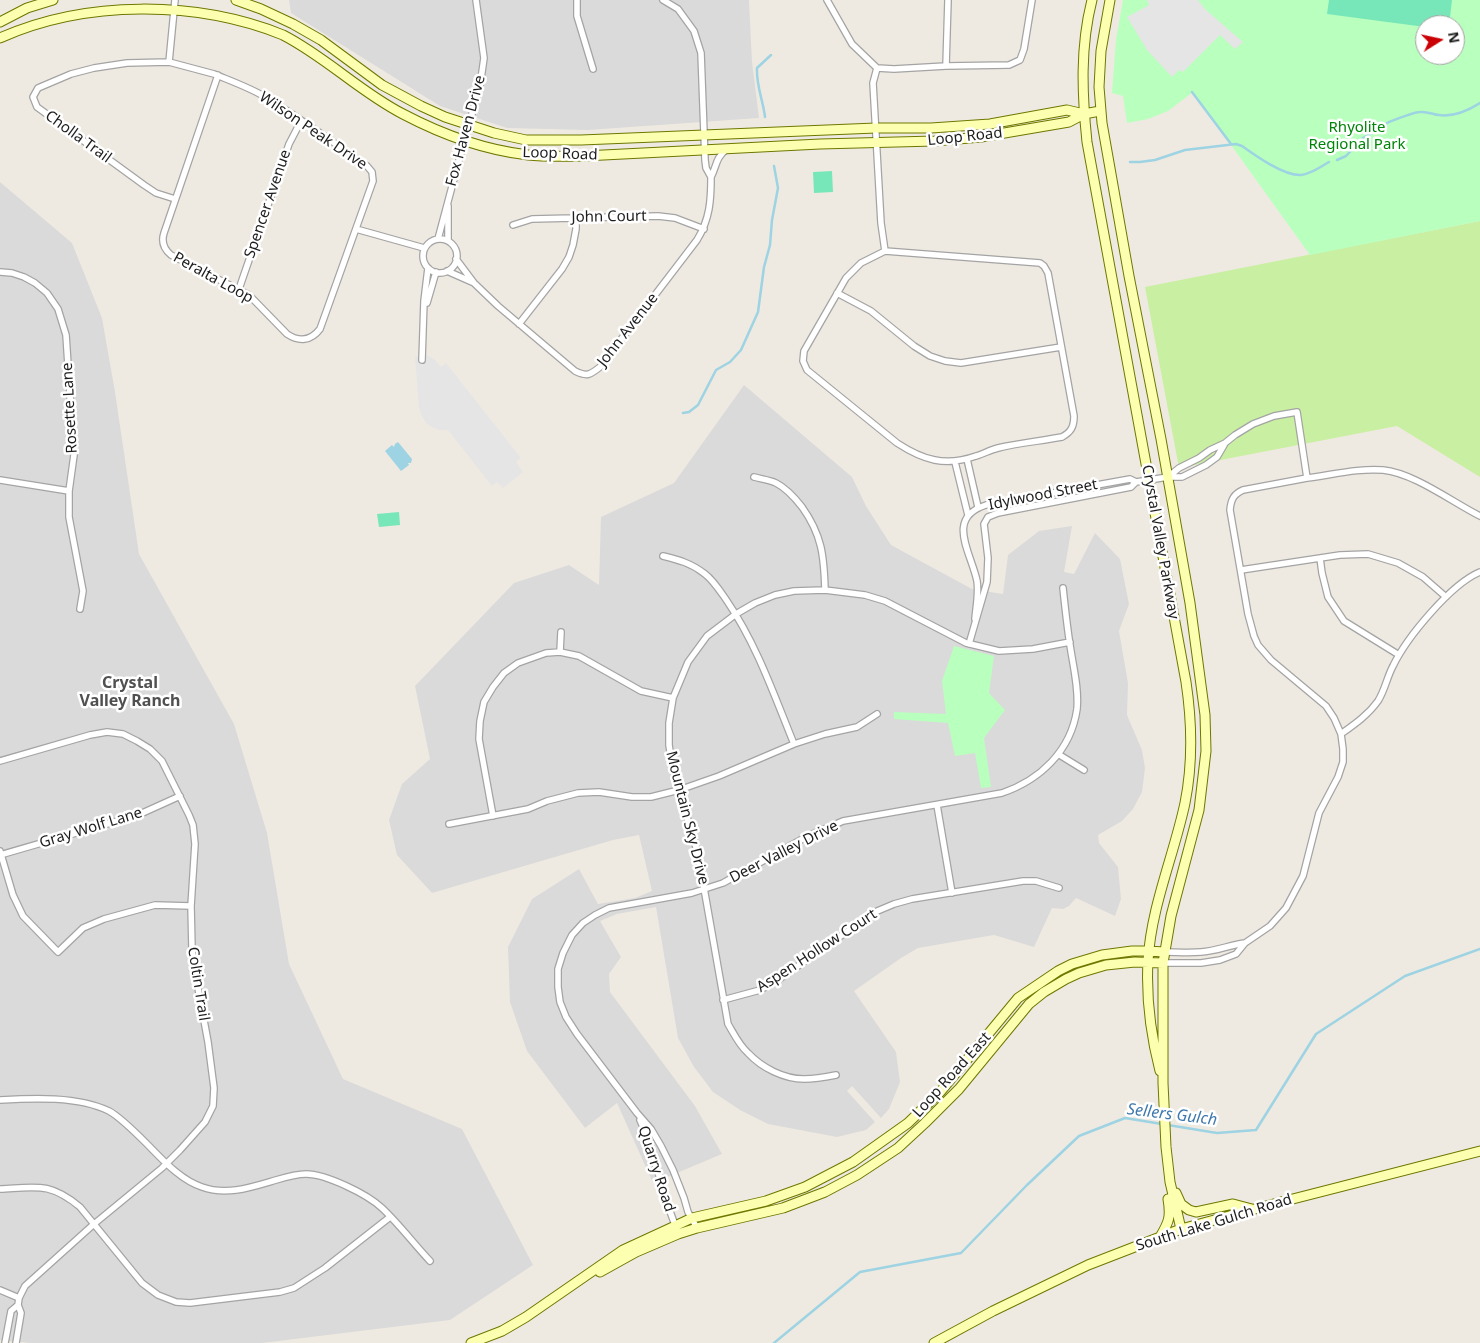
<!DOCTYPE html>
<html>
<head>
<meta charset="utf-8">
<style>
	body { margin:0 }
	#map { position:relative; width:1480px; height:1343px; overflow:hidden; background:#efeae1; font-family:"Noto Sans",sans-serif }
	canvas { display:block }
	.north { position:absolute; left:1415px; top:15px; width:50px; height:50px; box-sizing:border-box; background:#fff; border:1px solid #a5a5a5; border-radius:50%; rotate:80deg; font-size:14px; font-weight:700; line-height:20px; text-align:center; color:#1d1d1d }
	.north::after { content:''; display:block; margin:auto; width:18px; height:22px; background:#ca0004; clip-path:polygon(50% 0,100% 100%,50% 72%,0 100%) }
</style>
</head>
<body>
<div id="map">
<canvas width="1480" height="1343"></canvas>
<div class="north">N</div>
</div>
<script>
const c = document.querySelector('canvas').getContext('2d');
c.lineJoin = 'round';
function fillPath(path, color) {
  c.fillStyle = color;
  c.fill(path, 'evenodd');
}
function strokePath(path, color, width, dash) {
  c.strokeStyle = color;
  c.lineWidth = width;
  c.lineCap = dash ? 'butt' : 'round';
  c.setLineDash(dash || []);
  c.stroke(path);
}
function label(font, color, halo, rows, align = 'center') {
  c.font = font + ' "Noto Sans",sans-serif';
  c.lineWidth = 5;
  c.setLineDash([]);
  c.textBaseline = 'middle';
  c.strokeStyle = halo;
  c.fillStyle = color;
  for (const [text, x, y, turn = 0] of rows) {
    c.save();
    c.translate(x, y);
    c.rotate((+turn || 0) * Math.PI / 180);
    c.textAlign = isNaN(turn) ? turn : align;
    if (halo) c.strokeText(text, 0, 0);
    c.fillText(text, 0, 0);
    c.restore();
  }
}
const residential = new Path2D(`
	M289 0H749L752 62 759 118 588 130 507 128 440 106 291 13Z
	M0 182 72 243 102 318 115 392 139 554 234 724 267 833 289 964 343 1079 462 1129 533 1265 450 1320 262 1343H30L0 1340Z
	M744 385 852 477 866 506 891 545 972 589 1003 594 1008 555 1039 531 1072 526 1064 572 1074 574 1095 533 1120 559 1129 604 1119 631 1128 683 1127 715 1142 750 1145 768 1142 792 1133 809 1122 821 1098 835 1099 843 1118 867 1121 899 1115 916 1076 898 1069 906 1063 909 1052 908 1034 947 994 935 918 948 901 958 854 991 896 1052 900 1082 889 1109 881 1118 852 1086 847 1091 875 1122 866 1130 837 1137 768 1124 740 1110 713 1092 694 1067 678 1038 656 907 617 914 600 921 621 957 609 974 610 992 695 1106 722 1154 653 1183 617 1103 585 1128 527 1051 510 1002 508 947 532 899 579 869 598 904 635 898 652 891 639 835 613 840 432 893 397 855 389 820 402 784 430 759 415 686 514 583 569 565 599 585 601 517 674 483Z`);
const grass = new Path2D(`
	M1480 221V477L1397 426 1179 468 1145 287Z`);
const park = new Path2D(`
	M1123 0H1480V221L1310 255 1193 92 1168 111 1148 119 1127 123 1123 96 1112 93 1116 40ZM1425 25H1455V55H1425Z
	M954 646 994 656 989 693 1005 710 984 738 991 787 981 788 975 753 955 756 948 723 894 719V712L946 714 942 681Z`);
const pitch = new Path2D(`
	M1329 0H1452L1449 25H1425V27L1327 14Z
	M832 171 833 192 814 193 813 172Z
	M399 512 400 525 379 527 377 514Z`);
const parking = new Path2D(`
	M1147 0H1198L1205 9 1243 42 1235 49 1220 35 1183 72 1179 70 1172 77 1147 50 1127 17 1149 5Z
	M426 355 434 359 441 367 446 363 521 458 516 462 523 472 503 488 497 482 492 486 448 430H439L432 427 426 423 422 416 419 408 415 357Z`);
const water = new Path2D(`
	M398 442 412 459 411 463H408L409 465 401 471 385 451 392 445 394 447 395 444Z`);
const stream = new Path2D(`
	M1192 92 1231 144
	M765 117C763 100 756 85 757 68L771 55
	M1387 123C1393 120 1415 112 1420 112 1428 111 1433 115 1439 115 1453 117 1469 110 1480 103
	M1337 160 1346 156 1363 138 1384 126
	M1130 162H1140L1155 160 1185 150 1236 144 1242 146C1256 156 1284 176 1301 175 1311 174 1320 167 1329 162
	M683 413 689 412 698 405 716 370 730 362 741 350 758 312 764 267 770 245 772 220 778 188 774 166
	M774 1343 860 1272 961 1253 1027 1185 1079 1136 1125 1118 1217 1133 1256 1130 1316 1034 1405 976 1480 949`);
const street = new Path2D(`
	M577 0V16L593 69
	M663 0 678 9 694 31 701 53 705 160 706 168 711 177C717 166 715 158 727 149
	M827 0 852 44 877 68 894 69 946 66 1009 65 1020 60 1024 49 1032 0
	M169 62 175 0
	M946 66 948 0
	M877 68 873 83 881 223 885 251
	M175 199 156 193 144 185 37 107 33 97 38 88 71 74 94 68 127 63 169 62 214 74C231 81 251 88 267 98 301 119 334 143 367 166L372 172 373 181 320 329C311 341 299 342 287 334L249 295 171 255C164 249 161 242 164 233L218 75
	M513 225 532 219 658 216 675 218 704 229
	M356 229 424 248
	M438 239 462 149 480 86 484 58 476 0
	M423 256a17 17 0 1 1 34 0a17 17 0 1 1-34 0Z
	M448 241V206
	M885 251 1040 263 1044 266 1048 273 1074 416C1074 427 1071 432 1062 437 1041 441 1018 443 998 448 990 450 983 454 976 456 945 467 923 460 897 443L807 370 803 361 804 351 846 278 861 263Z
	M456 259 474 283 498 306 575 371C587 377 590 375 600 367L697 240C710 219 711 200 711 177
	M447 271 472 282
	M0 272 12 273 24 277 35 283 47 293 58 309 66 335 74 455 69 491V517L83 591 80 609
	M239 289 289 144 301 121
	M837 293 871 311 914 346 930 356 945 361 961 363 1061 347
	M427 303 436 272
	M519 324 562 269 569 257 573 245 576 229V217
	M422 360 424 301 428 268
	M967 459 978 507
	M955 462 968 515
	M754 477C761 479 770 480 776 483 786 488 795 498 802 507 822 535 824 556 825 590
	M1168 477 1179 468 1199 458 1210 450 1225 443 1235 435 1253 424 1274 416 1297 412 1307 478 1243 490C1234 494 1231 499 1230 510L1248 614 1254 636 1258 645 1271 660 1326 706 1334 718 1341 734
	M1307 478C1332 475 1358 468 1383 470 1414 473 1452 502 1480 516
	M0 480 69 491
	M663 556C679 560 691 563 705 574 714 581 720 591 727 601 757 645 774 695 794 744
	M1320 558 1322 573 1328 597 1344 621 1399 655
	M1241 570 1340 555 1368 554 1398 563 1423 577 1446 597
	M975 619C976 607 979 593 977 581 971 552 945 518 986 505L1130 479 1136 482 1168 477H1182L1206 465 1217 457 1224 445
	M969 644 987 582 988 558 984 524 988 517 998 513 1131 487 1136 482
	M560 652 561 632
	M1058 754 1084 770
	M0 761 90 735 107 732 123 734 137 741 150 749 162 761 189 815 193 825 195 844 191 906 192 949 196 977 208 1042 214 1088 213 1106 205 1122 180 1150 162 1168 94 1224 25 1286 19 1298 18 1305 21 1313 16 1343
	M937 805 952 893
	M493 816 479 739 480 721 484 702 493 687 504 673 518 663 546 653 560 652 579 656 641 691 673 698
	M449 824 528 809 547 801 578 793 599 792 632 797H651L679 790 719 776 794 744 825 734 857 727 877 714
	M0 851 13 895 23 916 58 952 83 928 104 919 155 905 191 906
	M0 855 138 815 180 796
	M1164 952C1176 952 1189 953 1201 952 1216 951 1230 945 1245 943
	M1163 963H1201L1220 960 1236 954 1245 943 1270 926 1286 908 1303 876 1319 813 1338 777 1343 762V749L1341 734C1355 724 1368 715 1378 701 1385 690 1387 677 1393 666 1407 637 1451 584 1480 572
	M723 1000 760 990 778 980 875 912 894 904 912 899 1023 881H1036L1059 888
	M836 1075C826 1077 815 1079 804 1079 784 1079 762 1068 748 1053 739 1045 734 1034 728 1024L698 854 673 770 669 745V723L673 698 688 662 707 636 736 614 755 603 775 595 794 591 825 590 865 595 885 601 966 643 999 651 1033 649 1070 642
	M0 1100C33 1098 78 1096 109 1111 120 1117 136 1133 146 1143 162 1159 180 1180 202 1187 227 1196 252 1187 276 1180 286 1177 296 1174 306 1174 326 1174 367 1194 382 1208 399 1224 414 1244 430 1261
	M640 1120C656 1154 661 1192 676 1227
	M0 1189C37 1187 50 1182 80 1207L142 1283 158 1295 176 1302 190 1303 280 1292 294 1288 325 1268 390 1217
	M697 1228 688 1212 684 1198 673 1170 661 1146 651 1129 637 1113 577 1034 566 1017 560 1002 558 987V969L563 953 572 935 583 923 595 915 609 908 692 893 723 883 806 837 843 821 1002 793C1040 780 1071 751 1077 709 1079 688 1073 666 1070 645 1067 626 1065 607 1063 588
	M0 1290 19 1298
	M5 1343 11 1311 18 1305`);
const secondary = new Path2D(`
	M236 0 261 9 293 24 321 40 382 85 421 106 445 117 494 133 526 140H581L876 128H931L990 124 1067 110 1084 114 1100 111
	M1092 0C1080 47 1082 94 1087 142L1186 682C1192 722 1193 763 1185 803 1174 855 1151 907 1148 961 1146 997 1151 1036 1160 1071
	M1110 0 1101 51 1099 87 1102 123 1129 276 1161 439 1190 603 1205 715 1206 751 1199 810 1171 916 1163 963V1083L1166 1147 1170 1182 1181 1229
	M0 22 27 8 53 0
	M0 38C85 0 196 0 283 35 326 57 360 92 403 114 441 134 484 150 528 155 547 157 565 156 584 156L820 144 935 141 981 137 1069 122 1084 114
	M1176 1193 1181 1204 1189 1210 1196 1212 1233 1204 1252 1209
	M1160 1237C1169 1222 1171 1217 1168 1199
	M600 1272 636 1252 678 1234 697 1228 783 1208 825 1192 857 1175 898 1148 925 1123 959 1089 1029 1004 1044 992 1066 979 1079 973 1106 965 1135 962 1163 963
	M471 1343 502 1331 526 1317 623 1250 675 1226 692 1218 766 1201 805 1187 853 1162 908 1123 941 1091 1018 998 1058 971 1072 964 1102 955 1132 951H1149L1164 952
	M934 1343 993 1311 1088 1265 1181 1229 1281 1202 1480 1151`);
const parkNames = [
	["Rhyolite",1357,128],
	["Regional Park",1357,145]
];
const streetNames = [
	["Wilson Peak Drive",313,131,34],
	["Fox Haven Drive",466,131,-75],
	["Cholla Trail",78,137,36],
	["Loop Road",965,137,-6],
	["Loop Road",560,154,2],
	["Spencer Avenue",268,204,-71],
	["John Court",609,217,-1],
	["Peralta Loop",213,278,29],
	["John Avenue",628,330,-52],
	["Rosette Lane",70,408,-93],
	["Idylwood Street",1043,495,-11],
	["Crystal Valley Parkway",1160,542,80],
	["Mountain Sky Drive",687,818,76],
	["Gray Wolf Lane",91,828,-17],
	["Deer Valley Drive",784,852,-27],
	["Aspen Hollow Court",817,951,-33],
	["Coltin Trail",198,984,81],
	["Loop Road East",952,1075,-48],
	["Quarry Road",656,1169,72],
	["South Lake Gulch Road",1214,1223,-17]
];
const neighbourhoodNames = [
	["Crystal",130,683],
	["Valley Ranch",130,701]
];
const waterNames = [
	["Sellers Gulch",1172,1115,7]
];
fillPath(residential, '#dbdada');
fillPath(grass, '#c9efa2');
fillPath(park, '#b9ffbd');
fillPath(pitch, '#77e7b9');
fillPath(parking, '#e5e5e5');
fillPath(water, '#9dd3e2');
strokePath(stream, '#9dd3e2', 2.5);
strokePath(street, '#a4a4a4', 8);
strokePath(secondary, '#6d7800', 11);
strokePath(street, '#fff', 5.5);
strokePath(secondary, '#fdffb0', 9);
label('15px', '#018509', '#fff', parkNames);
label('15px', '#1d1d1d', '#fff', streetNames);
label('bold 16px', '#505050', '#fff', neighbourhoodNames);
label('italic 16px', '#3e78ad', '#fff', waterNames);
</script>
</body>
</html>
